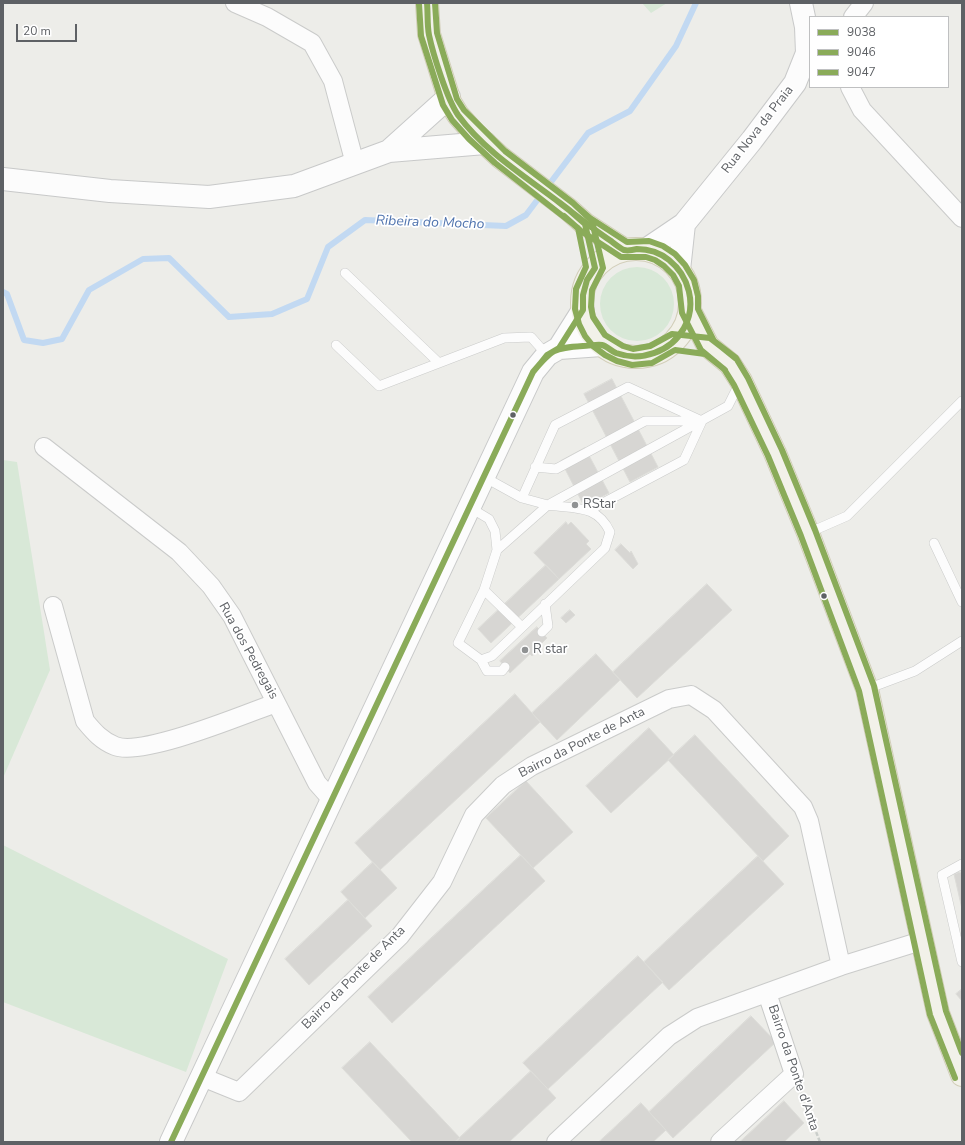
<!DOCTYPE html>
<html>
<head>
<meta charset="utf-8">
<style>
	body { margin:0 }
	#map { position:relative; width:965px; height:1145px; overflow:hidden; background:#edede9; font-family:"Nunito Sans",sans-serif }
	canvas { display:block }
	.frame { position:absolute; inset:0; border:4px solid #5e6165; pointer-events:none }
	.legend { position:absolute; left:809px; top:16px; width:140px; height:72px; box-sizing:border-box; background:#fff; border:1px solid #bfc0c1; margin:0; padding:5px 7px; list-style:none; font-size:12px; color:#5e6165 }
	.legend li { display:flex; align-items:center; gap:8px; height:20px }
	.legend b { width:20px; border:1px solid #bfc0c1 }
	.scale { position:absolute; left:16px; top:24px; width:61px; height:18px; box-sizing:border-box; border:2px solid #5e6165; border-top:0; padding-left:5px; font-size:12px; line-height:14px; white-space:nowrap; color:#5e6165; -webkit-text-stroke:3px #fff; paint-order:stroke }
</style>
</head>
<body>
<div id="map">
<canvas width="965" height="1145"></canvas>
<div class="frame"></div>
<ul class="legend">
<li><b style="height:5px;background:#8aab59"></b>9038</li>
<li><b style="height:5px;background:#8aab59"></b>9046</li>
<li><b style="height:5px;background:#8aab59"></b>9047</li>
</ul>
<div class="scale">20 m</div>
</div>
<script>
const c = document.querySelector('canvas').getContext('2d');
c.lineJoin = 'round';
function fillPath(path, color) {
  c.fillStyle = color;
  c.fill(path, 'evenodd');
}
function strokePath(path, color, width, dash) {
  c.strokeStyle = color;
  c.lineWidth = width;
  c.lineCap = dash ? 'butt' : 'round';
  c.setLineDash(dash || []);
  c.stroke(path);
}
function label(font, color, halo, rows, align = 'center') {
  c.font = font + ' "Nunito Sans",sans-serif';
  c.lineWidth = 3.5;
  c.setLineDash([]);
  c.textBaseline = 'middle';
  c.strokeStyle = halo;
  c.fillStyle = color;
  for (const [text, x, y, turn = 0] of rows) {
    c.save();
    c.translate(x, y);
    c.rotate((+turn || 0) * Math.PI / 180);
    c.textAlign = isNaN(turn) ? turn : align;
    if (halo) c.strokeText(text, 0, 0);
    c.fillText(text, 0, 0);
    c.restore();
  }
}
const green = new Path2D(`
	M642 3H667L651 13Z
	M600 304a37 37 0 1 1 74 0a37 37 0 1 1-74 0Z
	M3 460 17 462 50 670 3 778Z
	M3 845 228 959 186 1072 3 1002Z`);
const stream = new Path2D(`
	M3 292 7 294 24 340 43 343 62 339 89 290 143 259 169 258 229 317 272 314 307 299 328 247 365 220 506 226 526 215 588 133 630 111 676 46 696 3`);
const building = new Path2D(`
	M612 379 658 467 630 482 584 394Z
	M585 448 609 493 584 506 561 461Z
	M566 522 568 525 571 522 589 541 586 544 591 549 559 579 534 553Z
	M621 544 630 553 631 551 638 564 633 569 615 550Z
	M546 565 559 579 491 643 478 629Z
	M707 584 732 610 637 698 613 672Z
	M570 610 575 615 566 623 561 618Z
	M537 627 547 638 536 649 538 651 532 656 530 654 510 673 500 661Z
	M596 654 620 680 557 740 532 713Z
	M515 694 540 722 380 870 355 843Z
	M649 728 674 755 611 813 586 786Z
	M695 735 789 836 763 861 668 760Z
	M526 781 573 832 533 868 486 818Z
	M521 855 545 881 392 1023 368 997Z
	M758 856 784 884 669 990 644 962Z
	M373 862 397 888 365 918 341 892Z
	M962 872V909L954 874Z
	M348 900 372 926 309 985 285 959Z
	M638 956 663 982 548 1089 523 1063Z
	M962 989V1001L956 994Z
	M751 1016 776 1042 673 1138 649 1112Z
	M370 1042 460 1138 455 1142H412L342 1068Z
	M531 1071 556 1098 509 1142H455Z
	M784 1101 804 1123 784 1142H740Z
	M641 1103 666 1130 653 1142H599Z`);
const path = new Path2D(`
	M801 1093 820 1142`);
const lane = new Path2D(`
	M345 273 439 363
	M336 345 379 386 504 338 531 337 547 355
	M535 467 556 469 645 421H699
	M484 477 522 498 548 505 728 406 740 382
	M522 498 555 425 628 387 702 421
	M469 507 489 519 495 531 497 550 484 590 458 643 481 660 487 671H502L505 667
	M588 511 684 460 702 421
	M808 533 847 516 962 401
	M934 543 962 602
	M484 590 522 627
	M542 632 548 626 545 604
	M481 660 492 656 605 548 610 532C597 504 575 509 548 505L497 550
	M867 689 915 671 962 641
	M962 864 942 875 962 962`);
const street = new Path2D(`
	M235 3 267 17 312 43 333 81 355 164
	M853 17 864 3
	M850 87 862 110 962 218
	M44 447 179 552 211 586 232 616 317 783 332 800
	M53 606 85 721C94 732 102 741 115 746 143 757 245 714 276 703
	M202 1077 239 1092 400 936 442 882 474 815 503 785 532 766 669 699 691 695 714 710 803 807 809 821 841 966
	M556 1142 669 1036 697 1018 841 966 921 941
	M720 1142 794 1074 767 993`);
const secondary = new Path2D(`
	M389 151 449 97
	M3 179 110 191 209 197 294 186 389 151 485 143
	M647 249 684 224 752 140 795 83 807 53 806 27 801 3
	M679 270 684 224
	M559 348 602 345
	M171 1142 533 372 547 355 559 348 583 310`);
const primary = new Path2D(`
	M427 3 429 34 450 102 458 115 474 133 500 157 568 209 585 224 625 250
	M582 303a54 54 0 1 1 108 0a54 54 0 1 1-108 0Z
	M690 311 708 346 730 364 741 381 775 453 808 533 867 689 938 1013 962 1075`);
const bus1 = new Path2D(`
	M539 365 547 355 559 348 583 310V295L587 280 595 268 585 224 569 210
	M171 1142 533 372C552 349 554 348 583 346 589 346 597 344 602 345 607 346 611 351 616 353 641 362 671 352 684 328 697 305 689 276 669 260 659 252 649 249 637 249 633 250 628 251 624 250 620 248 615 244 611 241 593 229 577 216 560 203 526 177 484 151 458 115 447 99 433 54 429 35 427 25 428 13 427 3`);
const bus2 = new Path2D(`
	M419 4 421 36 443 105 452 120 469 139 495 163 578 228 586 267 576 289 575 309 579 324 585 336 593 346 605 355 617 361 632 365 652 363 675 350 705 354 724 369 734 385 768 456 801 536 859 691 930 1015 955 1078
	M564 216 581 231 621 257H646L655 260 664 266 673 275 679 286 682 313 701 350 725 370`);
const bus3 = new Path2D(`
	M435 3 437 33 457 99 464 110 505 151 573 203 592 221 603 268 592 290 591 307 593 317 605 335 623 346 633 349 650 346 672 334 710 338 736 358 748 378 782 450 815 530 874 686 946 1011 962 1053
	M574 204 590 218 627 242 649 241 663 246 675 254 685 265 694 280 698 296V309L714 341 735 358`);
const markers = [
	[513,415,3.5,"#5e6165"],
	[575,505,4,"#909293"],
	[824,596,3.5,"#5e6165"],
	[525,650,4,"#909293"]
];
const streetNames = [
	["Rua Nova da Praia",758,130,-52],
	["Rua dos Pedregais",248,651,61],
	["Bairro da Ponte de Anta",582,743,-27],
	["Bairro da Ponte de Anta",354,978,-45],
	["Bairro da Ponte d'Anta",793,1068,71]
];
const poiNames = [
	["RStar",583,505],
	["R star",533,650]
];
const waterNames = [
	["Ribeira do Mocho",430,223,2]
];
fillPath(green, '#d8e8d7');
strokePath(stream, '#c2d9f2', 6);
fillPath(building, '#d7d6d3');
strokePath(building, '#dcdcd8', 1);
strokePath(lane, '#cacbca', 10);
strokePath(street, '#cacbca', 20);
strokePath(secondary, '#c8c9c9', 24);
strokePath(primary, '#d2ceb9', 24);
strokePath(path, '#cacecb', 2.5, [4, 2]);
strokePath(lane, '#fcfcfc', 9);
strokePath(street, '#fcfcfc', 18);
strokePath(secondary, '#fcfcfc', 22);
strokePath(primary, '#f2f1e9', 22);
strokePath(bus1, '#8aab59', 6);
strokePath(bus2, '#8aab59', 6);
strokePath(bus3, '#8aab59', 6);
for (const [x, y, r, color] of markers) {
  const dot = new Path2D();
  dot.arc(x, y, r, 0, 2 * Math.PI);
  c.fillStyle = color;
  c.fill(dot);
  strokePath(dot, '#fff', 1.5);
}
label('13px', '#5e6165', '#fff', streetNames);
label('13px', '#5e6165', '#fff', poiNames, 'left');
label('italic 14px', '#5175af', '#fff', waterNames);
</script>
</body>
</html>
